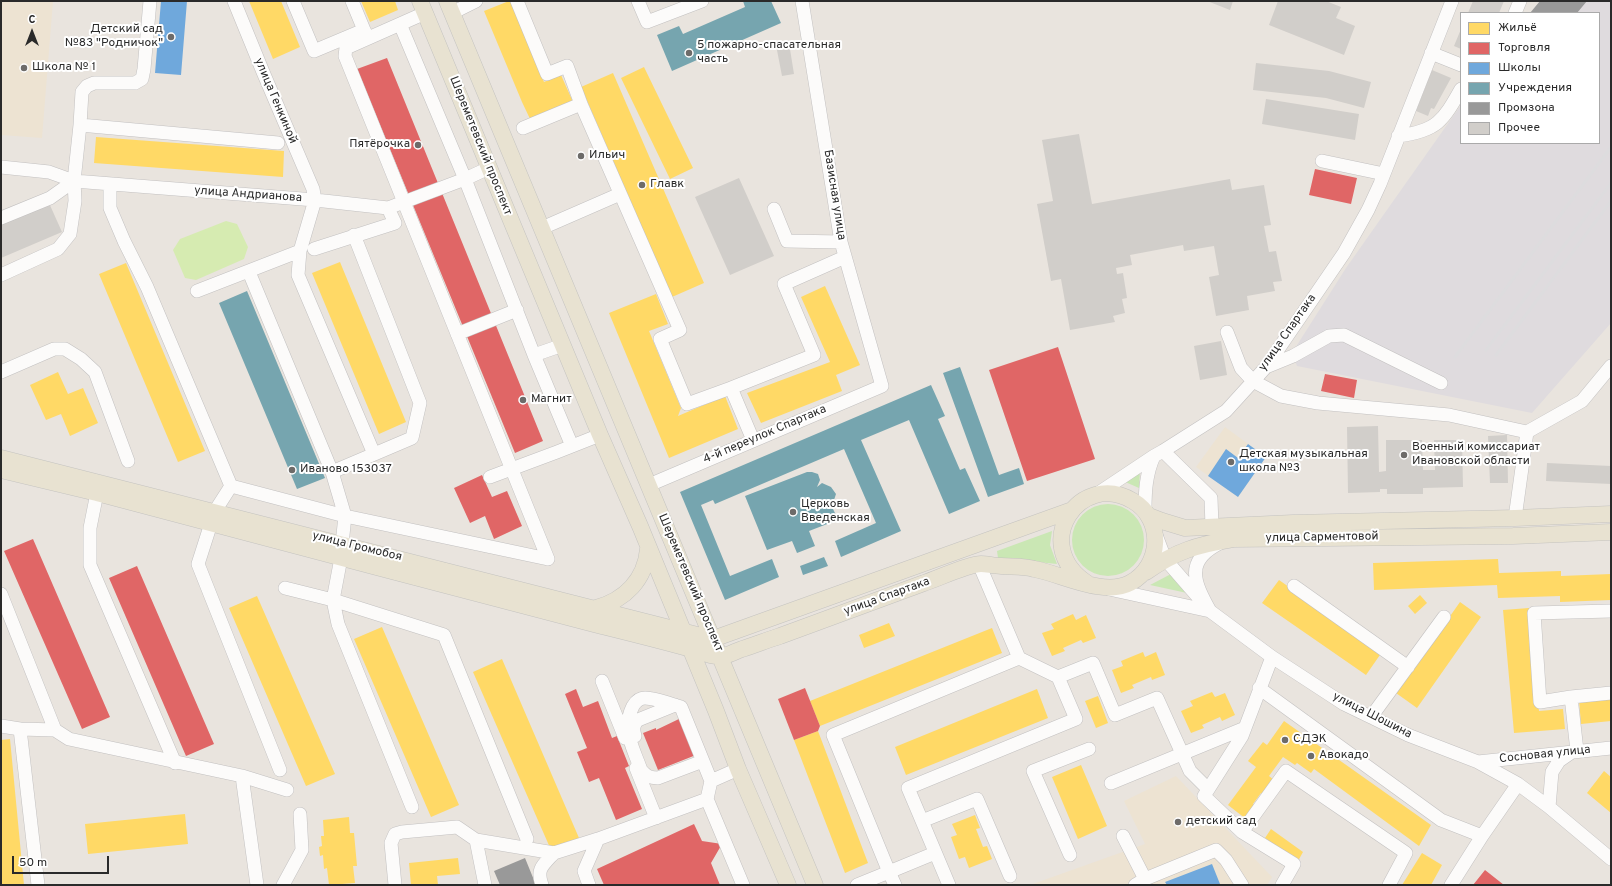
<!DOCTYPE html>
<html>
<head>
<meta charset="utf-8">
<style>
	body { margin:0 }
	#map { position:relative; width:1612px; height:886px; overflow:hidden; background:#e9e4de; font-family:Overpass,sans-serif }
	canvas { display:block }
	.frame { position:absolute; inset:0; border:2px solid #2a2a2a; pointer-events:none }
	.legend { position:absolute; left:1460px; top:12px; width:140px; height:132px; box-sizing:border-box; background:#fff; border:1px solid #aaa; margin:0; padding:5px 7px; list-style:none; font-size:12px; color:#2a2a2a }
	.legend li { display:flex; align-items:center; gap:8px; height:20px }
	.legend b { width:20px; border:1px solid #aaa }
	.north { position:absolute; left:12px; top:12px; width:40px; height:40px; -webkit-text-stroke:3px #fff; paint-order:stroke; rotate:0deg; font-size:11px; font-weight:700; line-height:16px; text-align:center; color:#2a2a2a }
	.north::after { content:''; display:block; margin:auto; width:14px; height:18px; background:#2a2a2a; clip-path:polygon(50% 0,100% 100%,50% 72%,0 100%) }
	.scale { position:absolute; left:12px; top:856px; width:97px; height:18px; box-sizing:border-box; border:2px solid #2a2a2a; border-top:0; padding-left:5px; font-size:12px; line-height:14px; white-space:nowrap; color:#2a2a2a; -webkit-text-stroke:3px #fff; paint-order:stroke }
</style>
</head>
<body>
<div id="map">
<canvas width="1612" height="886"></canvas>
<div class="frame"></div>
<ul class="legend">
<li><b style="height:11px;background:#ffd966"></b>Жильё</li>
<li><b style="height:11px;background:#e06666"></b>Торговля</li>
<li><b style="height:11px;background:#6fa8dc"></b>Школы</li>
<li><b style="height:11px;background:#76a5af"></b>Учреждения</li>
<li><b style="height:11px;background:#999"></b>Промзона</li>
<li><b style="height:11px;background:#d1ceca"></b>Прочее</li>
</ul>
<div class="north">С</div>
<div class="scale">50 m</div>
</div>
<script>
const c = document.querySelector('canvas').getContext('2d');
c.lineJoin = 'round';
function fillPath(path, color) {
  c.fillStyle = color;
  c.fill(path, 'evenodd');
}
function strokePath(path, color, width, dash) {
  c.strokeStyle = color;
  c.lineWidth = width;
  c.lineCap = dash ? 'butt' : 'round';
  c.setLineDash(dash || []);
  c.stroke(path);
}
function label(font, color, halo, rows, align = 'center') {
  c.font = font + ' Overpass,sans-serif';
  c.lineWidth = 4;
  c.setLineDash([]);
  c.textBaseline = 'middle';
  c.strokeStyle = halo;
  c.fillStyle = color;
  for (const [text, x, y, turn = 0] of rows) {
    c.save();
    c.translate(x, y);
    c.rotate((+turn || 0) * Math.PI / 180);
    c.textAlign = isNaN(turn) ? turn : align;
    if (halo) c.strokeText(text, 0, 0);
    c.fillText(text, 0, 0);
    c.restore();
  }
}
const industrial = new Path2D(`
	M1546 1H1611V323L1532 413 1297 366 1292 353 1346 268 1461 105V143H1599V13H1536Z`);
const education = new Path2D(`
	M1 1H53L42 138 1 135Z
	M1225 427 1266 457 1238 497 1196 467Z
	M1176 776 1272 877 1267 885H1030L1145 844 1124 801Z`);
const green = new Path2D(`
	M1140 470 1139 488 1123 481Z
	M1072 540a36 36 0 1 1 72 0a36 36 0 1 1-72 0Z
	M1052 531 1050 545 1057 564 998 558 997 551Z
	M1171 574 1187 593 1150 585Z`);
const pitch = new Path2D(`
	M226 221 237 224 248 247 244 259 196 280 185 278 173 250 180 239Z`);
const homes = new Path2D(`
	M249 1H281L300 47 273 59Z
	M361 1H395L398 10 370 22Z
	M509 1H511L544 82 561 75 573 102 531 121 522 102 484 11Z
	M644 67 693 168 670 179 621 78Z
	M613 73 704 283 672 297 581 87Z
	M96 137 284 151 283 177 94 163Z
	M340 262 406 422 379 434 312 273Z
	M126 263 205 451 178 462 99 274Z
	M825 286 860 365 836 375 842 391 761 423 747 393 830 362 801 297Z
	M656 294 668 324 649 331 681 408 678 416 725 396 738 429 669 458 609 313Z
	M58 372 68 394 83 388 98 423 70 436 61 414 46 420 30 385Z
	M1498 559 1499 573 1561 571V576L1611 574V600L1560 602V596L1498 598 1497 585 1374 590 1373 563Z
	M1279 580 1382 652 1366 675 1262 603Z
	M1420 595 1427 603 1415 614 1408 606Z
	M257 596 335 774 306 786 229 608Z
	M1460 602 1481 617 1417 708 1396 693Z
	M1529 608 1539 711 1563 709 1565 729 1514 733 1503 610Z
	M1073 614 1076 620 1086 615 1096 638 1083 643 1081 640 1063 648 1065 651 1052 656 1042 633 1054 629 1051 624Z
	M889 623 895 636 864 648 859 635Z
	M382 627 459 805 431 817 354 639Z
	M992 628 1002 653 820 726 810 701Z
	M1143 652 1145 657 1156 652 1165 675 1152 680 1151 677 1132 685 1134 688 1121 693 1112 670 1123 666 1121 661Z
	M502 659 579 838 551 850 473 672Z
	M1037 689 1048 718 906 775 895 747Z
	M1212 692 1215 697 1225 693 1235 715 1222 721 1220 717 1202 725 1204 728 1191 733 1181 711 1193 706 1190 701Z
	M1098 696 1108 723 1096 728 1085 701Z
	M1611 697V721L1581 724 1579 700Z
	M1284 721 1431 825 1419 846 1314 769 1311 773 1297 763 1295 765 1283 757 1269 776 1274 780 1264 794 1261 793 1253 804 1256 806 1246 819 1228 805 1256 767 1248 761 1263 742 1267 745Z
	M818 731 868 863 845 873 794 740Z
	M10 739 24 885H1V740Z
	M1081 765 1107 826 1078 839 1052 777Z
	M1604 771 1611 777V813L1587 793Z
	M185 814 188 844 88 854 85 824Z
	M975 815 980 828 976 829 983 847 987 846 992 859 969 868 965 857 959 859 951 837 957 835 952 824Z
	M349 817 350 833H354L357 866H353L355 883 329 885 327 868 324 869 323 855 320 856 319 847 322 846 321 836H324L323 820Z
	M1271 829 1303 852 1298 861 1265 838Z
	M1422 853 1442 865 1431 885H1402Z
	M458 858 460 874 437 876 438 885H411L409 863Z`);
const shops = new Path2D(`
	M387 58 543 441 515 453 357 69Z
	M1315 169 1357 178 1351 204 1309 195Z
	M1058 347 1095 459 1027 481 989 370Z
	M1325 374 1357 380 1354 398 1321 391Z
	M482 475 492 497 507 491 522 526 494 539 485 516 470 523 454 488Z
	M33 539 110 717 82 729 4 551Z
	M137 566 214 744 186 756 109 578Z
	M805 688 820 726 818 731 794 740 778 699Z
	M576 689 583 707 598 701 612 738 617 736 629 766 625 768 642 809 616 820 599 778 589 782 577 752 587 748 565 694Z
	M681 718 696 755 658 770 643 733 656 728V730Z
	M694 824 702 841 722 844 711 863 720 885H604L597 869Z
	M1485 870 1504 885H1473Z`);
const schools = new Path2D(`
	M161 1H187L181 75 155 73Z
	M1248 444 1266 457 1238 497 1208 476 1226 449 1238 458Z
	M1212 864 1220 884 1167 885 1165 882Z`);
const public = new Path2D(`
	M743 1H771L781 23 672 71 657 35 679 26 683 34 745 7Z
	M247 291 325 478 297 489 219 303Z
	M960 367 999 475 1019 468 1024 484 988 497 943 373Z
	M931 385 945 416 938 419 960 470 965 468 980 501 949 514 909 420 861 440 901 531 841 557 835 541 876 523 844 449 715 504 713 500 701 505 730 576 772 559 779 577 725 600 680 492Z
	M807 472H812L818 474 820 480 817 487 822 483 831 487 836 494 833 503 825 508 833 509 836 515 835 521 809 531 815 546 797 553 792 541 767 550 745 496Z
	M824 557 828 566 803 575 800 566Z`);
const industry = new Path2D(`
	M1540 1H1587L1577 13H1530Z
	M525 858 536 885H500L494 871Z`);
const building = new Path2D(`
	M1207 1H1233L1230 10Z
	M1278 1H1326L1341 7 1336 18 1355 26 1344 55 1269 25Z
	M1473 1H1504L1499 13H1468Z
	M1461 29V49L1454 46Z
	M789 43 794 74 782 76 776 45Z
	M1256 63 1329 71 1371 82 1364 108 1326 98 1253 90Z
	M1432 70 1451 78 1434 109 1431 108 1428 116 1416 111Z
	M1266 99 1359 114 1355 140 1262 124Z
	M1079 134 1092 204 1230 179 1232 190 1264 185 1271 225 1264 226 1269 252 1276 251 1282 281 1273 282 1275 291 1247 296 1249 310 1216 316 1209 277 1219 275 1214 246 1184 251 1183 245 1130 255 1132 265 1116 268 1117 274 1123 273 1127 298 1122 299 1125 313 1113 316 1115 322 1070 330 1061 279 1051 281 1037 204 1053 201 1042 140Z
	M739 178 774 256 730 275 695 197Z
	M49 203 62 232 1 258V224Z
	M1221 341 1227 375 1200 380 1194 346Z
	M1378 426 1379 472 1386 471V440H1422L1423 470H1435L1434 440H1462L1463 487 1423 488V494H1387V489H1380V492L1348 493 1347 427Z
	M1507 435 1508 483H1490L1488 436Z
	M1547 463 1611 466V484L1546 481Z`);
const minor = new Path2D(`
	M234 1 263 72 313 189 315 200 300 251 298 275 374 454
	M293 1 314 51 364 30 366 34
	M352 1 364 30
	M517 1 547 74 567 66 581 104 523 128
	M638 1 647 22 702 1
	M425 13 346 48 345 56 548 559
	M452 13 476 1
	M1515 13 1520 1
	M400 24 465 179 534 355 563 345
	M1431 53 1461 65
	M581 104 680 330 660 339 687 404 731 388 753 440
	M80 125 82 92 87 86 94 83H135L142 79 144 69 150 1
	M1398 136C1437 131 1443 121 1461 89
	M1322 161 1384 174
	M1 167 49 172 74 181 315 200 388 208 465 179 489 168
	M110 185V208L124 241 147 287 231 486
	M774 209 787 241 841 242
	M1 218 50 198 74 181
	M542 228 620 194
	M314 249 395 223 388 208
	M249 272 332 472 345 516 342 544
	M1 275 58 249 70 234 75 201 74 181 80 125 278 143
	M197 291 300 251
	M1227 332 1241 368 1253 381 1281 396 1318 403 1449 415 1527 432
	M457 334 517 310
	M534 355 572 446
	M1266 367 1293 356 1329 336 1344 335 1441 383
	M1 372 54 349H65L81 359 95 372 128 461
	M731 388 814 355 784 284 845 257
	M1163 451 1211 498 1212 527
	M332 472 412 438 420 403 354 235
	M490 477 557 452 600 435
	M649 485 882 386 841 242 802 1
	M231 486 345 516 548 559
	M231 486 215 511 198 564 280 770
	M97 493 90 528V565L175 763
	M1094 496 1154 456 1163 451 1226 411 1266 367 1344 253 1368 210 1380 184 1452 1
	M1145 510C1145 491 1146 474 1154 456
	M1515 518 1527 432 1582 401 1611 366
	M1156 535 1165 559 1198 597
	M341 558 333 600 338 624 412 807
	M1294 586 1408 667
	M285 588 333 600 444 635 527 839
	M1109 589 1210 611 1272 657 1344 704 1408 735 1478 762 1518 784 1549 807 1611 859
	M1 594 55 730
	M1210 611C1194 582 1184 561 1220 543
	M1272 657 1242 736 1204 796 1242 832 1294 864 1282 885
	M1058 677 1093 663 1115 715 1157 698 1190 771 1208 789
	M602 681 625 738
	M1259 688 1441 820 1482 836
	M1571 697 1611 693
	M1371 717 1444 617
	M1 726 20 729
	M635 736C633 729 633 725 638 720L675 705
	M1577 751 1571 697 1540 702 1534 613 1611 611
	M703 761 658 778C650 778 646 776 641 770 633 747 621 730 633 706 636 701 640 698 645 698 655 698 671 704 681 707L711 781
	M1478 762 1611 748
	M636 768 656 818
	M738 769 711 781 707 799 743 885
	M242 776 257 885
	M1111 783 1245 728
	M1549 807 1552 772 1559 761 1572 752
	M922 821 908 788 1076 719 1058 677 1019 658
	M1242 832 1286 771 1406 853 1389 885
	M1123 836 1145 879
	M476 840 485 885
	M1070 855 1033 771 1089 749
	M38 885 20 729 55 730 69 739 242 776 287 790
	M283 885 302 850 300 814
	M395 885 391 843 395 834 402 832 457 827 476 840 554 853 598 839 707 799
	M542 885C536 869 543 865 554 853
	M589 885 584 871 598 839
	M857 885 889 872 833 735 1019 658 979 564
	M895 885 889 872 935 853
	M949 885 922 821 977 799 1010 876
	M1135 885 1145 879 1216 850 1226 860 1242 885
	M1451 885 1482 836 1518 784`);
const major = new Path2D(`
	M420 1 600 435 640 526 716 711 738 769 788 885
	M447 1 815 885
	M1 458 713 639
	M1 470 97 493C263 537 428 581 594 624 626 632 659 640 691 649 700 651 714 658 723 656 729 655 736 651 742 649 755 645 767 640 780 636 828 618 876 601 924 583 937 579 968 564 981 564 987 564 994 566 1001 566 1012 567 1023 566 1034 569 1062 574 1104 597 1130 583 1162 566 1164 519 1133 501 1080 469 1029 545 1087 583
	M1149 516 1162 521 1185 528 1293 523 1515 518 1611 514
	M1146 572C1176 551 1197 545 1233 539L1513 536 1611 532
	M596 608C625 600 645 580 648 549
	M713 639 1072 510`);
const rail = new Path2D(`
	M1486 350 1611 183
	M1496 355 1611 201
	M1455 357 1611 147`);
const markers = [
	[171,37,4,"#6d6b69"],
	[689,53,4,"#6d6b69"],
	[24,68,4,"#6d6b69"],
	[418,145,4,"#6d6b69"],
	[581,156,4,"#6d6b69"],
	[642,185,4,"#6d6b69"],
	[523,400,4,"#6d6b69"],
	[1404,455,4,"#6d6b69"],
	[1231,462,4,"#6d6b69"],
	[292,470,4,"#6d6b69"],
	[793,512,4,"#6d6b69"],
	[1285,740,4,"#6d6b69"],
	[1311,756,4,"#6d6b69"],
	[1178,822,4,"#6d6b69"]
];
const poiNames = [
	["Детский сад",163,30,"right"],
	["№83 \"Родничок\"",163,44,"right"],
	["5 пожарно-спасательная",697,46],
	["часть",697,60],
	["Школа № 1",32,68],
	["Пятёрочка",410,145,"right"],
	["Ильич",589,156],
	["Главк",650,185],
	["Магнит",531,400],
	["Военный комиссариат",1412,448],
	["Ивановской области",1412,462],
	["Детская музыкальная",1239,455],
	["школа №3",1239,469],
	["Иваново 153037",300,470],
	["Церковь",801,505],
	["Введенская",801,519],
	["СДЭК",1293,740],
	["Авокадо",1319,756],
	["детский сад",1186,822]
];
const streetNames = [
	["улица Генкиной",275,101,67],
	["Шереметевский проспект",480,146,68],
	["улица Андрианова",248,195,4],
	["Базисная улица",834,195,81],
	["улица Спартака",1288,333,-55],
	["4-й переулок Спартака",765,435,-23],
	["улица Сарментовой",1322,538,-1],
	["улица Громобоя",357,547,14],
	["Шереметевский проспект",690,583,67],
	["улица Спартака",887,597,-20],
	["улица Шошина",1372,716,27],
	["Сосновая улица",1545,755,-6]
];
fillPath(industrial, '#dfdbde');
fillPath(education, '#ede3d2');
fillPath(green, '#cae7b4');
fillPath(pitch, '#d6ebb1');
fillPath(homes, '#ffd966');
fillPath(shops, '#e06666');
fillPath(schools, '#6fa8dc');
fillPath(public, '#76a5af');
fillPath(industry, '#999');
fillPath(building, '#d1ceca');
strokePath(minor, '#c2c0c0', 14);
strokePath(major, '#c4c3c0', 17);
strokePath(minor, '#fcfbfa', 13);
strokePath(major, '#e8e2d1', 16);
strokePath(rail, '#dddcde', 3);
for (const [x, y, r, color] of markers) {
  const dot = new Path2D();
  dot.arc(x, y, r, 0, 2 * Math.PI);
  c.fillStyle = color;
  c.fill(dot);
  strokePath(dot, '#fff', 1.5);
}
label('12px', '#2a2a2a', '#fff', poiNames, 'left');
label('12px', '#2a2a2a', '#fff', streetNames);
</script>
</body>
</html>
